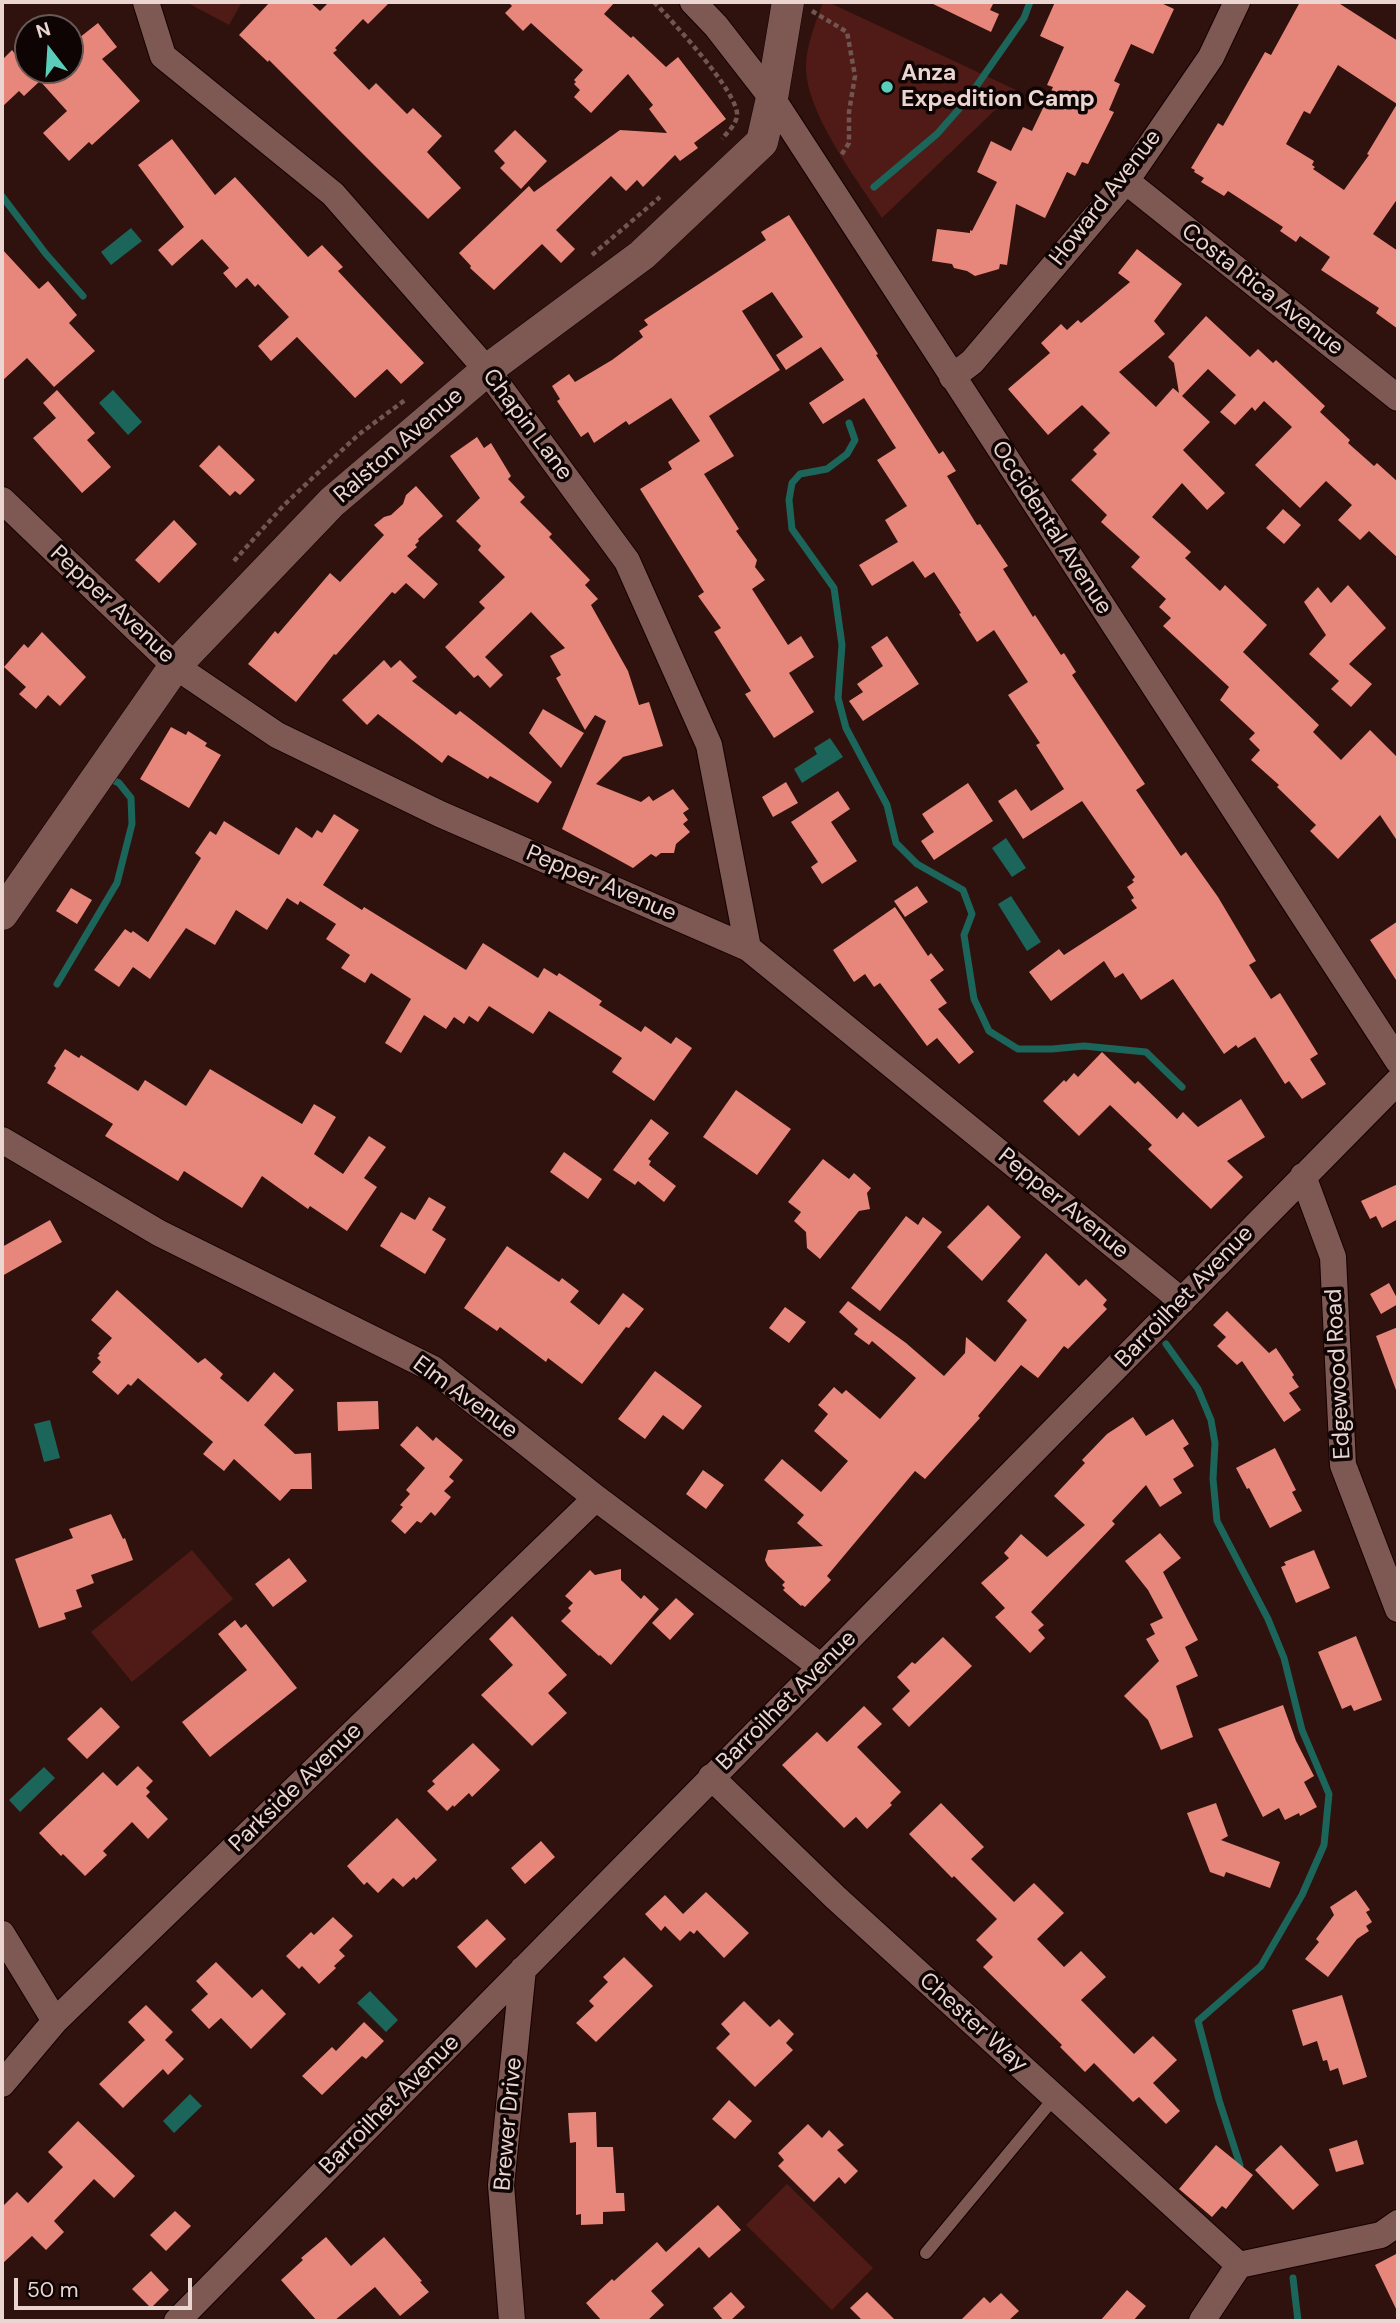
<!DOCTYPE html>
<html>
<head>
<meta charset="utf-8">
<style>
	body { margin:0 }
	#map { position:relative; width:1400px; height:2323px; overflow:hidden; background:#2f110e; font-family:"DM Sans",sans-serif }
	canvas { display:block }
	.frame { position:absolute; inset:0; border:4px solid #ebd5d1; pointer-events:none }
	.north { position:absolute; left:14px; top:14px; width:70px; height:70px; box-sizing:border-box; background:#0e0403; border:2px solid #665855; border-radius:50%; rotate:343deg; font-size:19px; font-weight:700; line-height:28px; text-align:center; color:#ebd5d1 }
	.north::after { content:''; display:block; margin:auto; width:24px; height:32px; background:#5bcebb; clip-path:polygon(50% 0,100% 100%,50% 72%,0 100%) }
	.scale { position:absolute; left:14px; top:2278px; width:178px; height:32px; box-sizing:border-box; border:4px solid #ebd5d1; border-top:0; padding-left:9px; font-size:21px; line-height:24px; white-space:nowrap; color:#ebd5d1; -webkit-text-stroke:5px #0e0403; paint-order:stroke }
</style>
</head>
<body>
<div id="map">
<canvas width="1400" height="2323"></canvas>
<div class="frame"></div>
<div class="north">N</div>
<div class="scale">50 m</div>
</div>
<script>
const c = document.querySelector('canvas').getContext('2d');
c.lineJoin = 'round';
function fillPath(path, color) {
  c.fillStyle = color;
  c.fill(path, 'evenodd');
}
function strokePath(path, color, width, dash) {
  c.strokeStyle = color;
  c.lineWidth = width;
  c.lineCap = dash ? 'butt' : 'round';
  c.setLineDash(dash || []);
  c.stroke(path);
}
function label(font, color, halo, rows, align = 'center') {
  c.font = font + ' "DM Sans",sans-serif';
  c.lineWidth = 7;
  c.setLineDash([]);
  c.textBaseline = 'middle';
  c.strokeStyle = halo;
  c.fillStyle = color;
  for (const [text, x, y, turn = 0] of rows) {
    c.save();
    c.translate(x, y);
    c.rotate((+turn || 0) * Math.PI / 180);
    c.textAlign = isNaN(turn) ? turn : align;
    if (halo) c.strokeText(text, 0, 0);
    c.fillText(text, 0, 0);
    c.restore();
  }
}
const green = new Path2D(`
	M186 2H242L229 25Z
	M823 2H828L1016 90 882 218C857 179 804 111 806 64 807 43 816 22 823 2Z
	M192 1550 233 1599 132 1682 91 1632Z
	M787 2184 873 2268 832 2310 746 2225Z`);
const water = new Path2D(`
	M131 228 142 241 111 265 101 252Z
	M113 390 142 422 128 435 99 403Z
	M830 738 843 757 802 783 794 769 817 754 814 748Z
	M1006 838 1026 868 1012 877 992 848Z
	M1011 896 1041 942 1027 951 998 904Z
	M50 1420 60 1458 44 1462 34 1424Z
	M44 1767 55 1778 20 1812 9 1800Z
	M370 1991 398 2020 386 2032 357 2003Z
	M190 2094 202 2106 174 2133 163 2121Z`);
const stream = new Path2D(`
	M874 187 937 134 966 101 1024 18 1030 2
	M2 196 46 254 83 296
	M849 423 855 440 847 454 827 469 800 474 792 483 789 500 792 529 834 588 842 645 838 698 846 728 887 805 896 843 917 864 963 890 972 914 964 935 974 999 989 1031 1018 1049H1052L1084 1046 1146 1052 1182 1087
	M57 984 117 883 132 824 131 798 119 783 108 778
	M1166 1344 1198 1389 1211 1420 1215 1443 1213 1479 1217 1521 1268 1619 1284 1658 1302 1730 1329 1794 1324 1845 1302 1895 1261 1966 1198 2021 1219 2100 1240 2165
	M1293 2278 1298 2321`);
const building = new Path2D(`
	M270 2H310L320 11 329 2H390L368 24 363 19 335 48 337 50 333 53 369 90 376 83 407 114 413 108 442 136 427 152 461 188 428 219 269 60 268 62 239 35Z
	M508 2H615L604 14 631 38 633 36 666 67 678 57 726 119 694 143 698 148 680 161 675 155 643 187 637 180 626 191 611 176 556 230 575 249 561 263 542 244 494 290 470 268 471 266 459 253 529 186 534 192 620 130 667 133 649 109 653 105 628 74 591 113 574 97 580 90 574 84 576 82 574 80 583 70 531 23 523 31 505 13 512 6Z
	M929 2H994L990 10 999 14 991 32Z
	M1055 2H1159L1174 9 1153 54 1131 44 1114 81 1120 84 1109 110 1114 112 1088 164 1082 162 1075 176 1067 172 1045 218 1016 204 1007 265 1000 264 999 269 975 276 967 271 954 268 952 264 932 261 937 229 970 233V230L972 231 997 182 977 172 991 141 1011 151 1023 127 1032 131 1053 87 1047 85 1064 47 1040 36Z
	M1300 2H1337L1398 41V198L1373 234 1398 251V329L1376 313 1379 308 1321 270 1330 257 1300 236 1296 242 1280 231 1283 227 1228 191 1224 196 1201 182 1204 178 1194 172 1195 170 1191 168 1218 123 1223 126 1265 52 1271 55ZM1338 65 1397 104 1367 154 1369 155 1344 190 1313 169 1315 167 1312 165 1314 161 1286 144 1304 111 1310 114Z
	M98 23 117 47 102 59 140 101 92 145 89 142 69 161 43 133 67 111 40 81 24 96 19 91 2 107V60L12 50 28 70H70V45Z
	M515 130 547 161 521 189 500 168 505 163 494 151Z
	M172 139 215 195 235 177 308 257 322 245 343 267 338 271 424 363 401 384 387 369 355 398 297 337 271 361 258 346 289 317 258 284 255 287 247 278 236 288 223 273 229 268 202 239 172 266 158 250 184 227 138 165Z
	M789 215 878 354 876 355 939 454 943 451 956 471 947 476 977 525 980 524 1008 566 1003 569 1033 617 1035 615 1061 655 1064 653 1076 672 1072 675 1145 784 1136 790 1181 856 1186 852 1218 897 1256 961 1249 965 1271 999 1280 993 1318 1054 1310 1059 1326 1084 1302 1099 1289 1081 1285 1084 1255 1037 1238 1048 1236 1045 1224 1054 1173 979 1141 1000 1123 973 1115 978 1104 961 1051 1001 1029 972 1059 949 1064 955 1137 908 1131 900 1134 898 1127 887 1134 882 1132 880 1135 877 1082 801 1023 839 998 801 1016 789 1031 811 1064 789 1036 745 1040 743 1008 695 1028 682 994 630 977 642 959 614 961 613 934 572 925 578 913 561 872 586 859 565 898 542 885 520 907 506 877 460 896 448 864 398 823 424 809 403 844 380 821 347 786 370 776 355 803 337 772 292 742 311 780 370 709 416 734 456 704 474 739 529 736 531 757 560 755 567 765 580 752 589 788 645 801 636 814 657 789 673 814 712 774 738 745 694 751 691 714 632 721 628 698 596 704 592 640 489 672 469 668 462 700 441 671 398 629 425 626 421 594 443 588 432 581 437 557 401 560 399 552 386 569 374 575 382 612 360 643 337 639 331 648 325 644 320 766 240 761 232Z
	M2 249 39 289 48 281 77 315 69 323 95 351 54 387 27 358 2 381Z
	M1137 249 1182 284 1154 321 1165 334 1119 372 1156 407 1173 388 1179 393 1174 363 1168 357 1206 316 1250 357 1258 349 1273 363 1276 360 1325 406 1320 412 1350 440 1348 443 1374 466 1377 463 1398 482V558L1369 531 1360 540 1338 520 1352 505 1326 481 1300 508 1255 465 1292 427 1264 401 1255 411 1252 407 1235 425 1220 412 1236 395 1208 369 1182 396 1210 422 1183 450 1225 493 1207 510 1182 483 1152 517 1191 552 1185 558 1220 591 1225 585 1267 625 1243 652 1319 725 1313 732 1341 760 1370 730 1398 758V842L1380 815 1338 859 1310 831 1316 825 1277 787 1279 785 1251 760 1260 750 1249 739 1255 733 1220 700 1229 687 1163 626 1171 618 1159 607 1166 599 1131 567 1140 557 1101 522 1107 515 1071 480 1097 454 1093 450 1110 433 1082 405 1048 435 1008 389 1050 353 1041 343 1061 324 1067 330 1078 320 1081 323 1130 282 1118 273Z
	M57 390 95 433 87 440 111 467 82 493 33 438 56 418 43 403Z
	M477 437 484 448 491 443 511 476 508 479 525 497 520 502 552 534 549 537 590 580 585 585 598 599 591 605 628 671 639 705 649 702 663 746 623 757 596 784 641 802 649 796 653 801 673 789 689 809 683 813 688 820 683 824 690 832 676 844 674 853H661L656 857 651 854 633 868 562 829 606 721 595 715 585 730 556 678 561 675 550 656 565 648 531 612 485 657 503 675 490 688 478 675 474 678 445 647 485 608 479 602 505 577 478 550 481 546 456 521 480 498 450 456Z
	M219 445 255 480 240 495 235 491 230 496 199 466Z
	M416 486 443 516 418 539 419 541 415 545 417 547 407 556 438 584 424 599 406 583 395 594 392 592 336 655 334 654 296 702 248 664 275 631 278 634 330 573 340 582 384 535 374 525 384 517 391 515 403 504 406 495Z
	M1283 509 1301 525 1284 544 1266 528Z
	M174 520 197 544 159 583 135 560Z
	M1348 585 1386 628 1349 664 1372 684 1351 707 1331 689 1339 681 1309 654 1326 635 1304 602 1318 587 1331 603Z
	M42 632 86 677 60 706 48 695 36 709 19 694 26 687 4 667 24 644 28 648Z
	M887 636 919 684 863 721 849 701 863 692 857 684 883 666 871 647Z
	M384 660 391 668 400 660 417 677 412 681 456 715 460 711 552 782 538 803 490 776 488 779 448 755 442 763 378 714 367 725 342 700Z
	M543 709 584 733 561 768 529 733Z
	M171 727 186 735 188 731 207 743 205 746 221 755 189 808 140 779Z
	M786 782 798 803 773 817 762 797Z
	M968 783 993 821 934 860 921 841 934 832 922 814Z
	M838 791 850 809 831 822 857 861 822 884 811 867 818 862 791 822Z
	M334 814 359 830 323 885 362 910 364 907 466 970 483 943 538 978 544 968 557 976 559 973 602 1001 599 1005 641 1032 645 1026 671 1044 676 1037 692 1048 654 1101 612 1072 622 1058 549 1011 533 1034 489 1006 478 1022 469 1016 464 1024 454 1017 446 1029 424 1015 401 1053 385 1043 411 999 371 973 365 983 341 968 350 955 326 939 336 924 300 901 298 905 287 898 267 930 236 910 215 945 186 928 150 979 133 967 119 987 94 970 125 929 131 933 133 931 148 942 201 858 195 853 210 831 216 835 224 821 279 855 296 827 312 838 317 830 322 833Z
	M917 886 928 902 905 917 894 901Z
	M71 888 92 900 77 924 56 911Z
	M895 907 928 956 931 953 944 970 930 980 947 1003 938 1009 974 1052 959 1064 937 1038 927 1046 880 983 874 987 865 974 854 982 833 950Z
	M1398 921V983L1370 940Z
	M65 1049 79 1058 81 1055 138 1091 145 1080 186 1106 210 1069 302 1124 314 1104 336 1117 314 1154 343 1174 369 1136 386 1147 364 1178 377 1187 347 1231 310 1206 308 1209 262 1176 242 1208 184 1171 178 1181 105 1136 113 1124 47 1083 56 1068 54 1066Z
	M1102 1052 1135 1084 1138 1081 1177 1119 1183 1112 1198 1127 1241 1099 1265 1137 1227 1161 1243 1177 1211 1209 1148 1149 1152 1145 1110 1105 1079 1136 1043 1101 1064 1080 1066 1082 1074 1073 1078 1077Z
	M736 1090 791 1129 757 1175 703 1137Z
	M651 1119 669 1133 648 1159 651 1161 649 1165 676 1186 664 1202 638 1181 635 1185 613 1170Z
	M564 1152 602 1179 588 1199 550 1172Z
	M823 1159 849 1179 854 1173 871 1188 867 1193 870 1209 859 1211 820 1259 807 1248 806 1232 794 1221 801 1212 788 1202Z
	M1398 1184V1219L1382 1228 1376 1216 1370 1219 1361 1201Z
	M429 1197 446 1207 432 1230 446 1239 425 1274 380 1246 401 1212 415 1220Z
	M988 1205 1021 1237 982 1281 947 1247Z
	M906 1216 918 1225 923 1217 942 1232 880 1311 851 1288Z
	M50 1220 62 1242 2 1276V1247Z
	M507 1246 559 1282 562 1278 579 1291 570 1302 599 1325 623 1293 644 1309 629 1328 626 1327 582 1384 548 1358 546 1362 500 1327 497 1331 464 1308Z
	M1046 1253 1079 1286 1086 1279 1107 1300 1103 1305 1107 1309 1068 1349 1064 1346 1038 1378 1021 1365 978 1416 980 1418 925 1479 915 1471 827 1576 831 1580 805 1607 802 1605 801 1606 783 1590 785 1588 782 1585 785 1582 768 1566 765 1560 768 1550 823 1546 797 1523 804 1515 764 1480 782 1459 821 1492 848 1461 814 1431 828 1414 818 1405 834 1387 842 1394 846 1390 880 1419 916 1378 872 1341 869 1345 854 1334 858 1329 839 1312 848 1301 906 1343 944 1376 965 1353 966 1337 995 1362 1027 1320 1007 1301Z
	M1389 1283 1398 1300V1304L1381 1314 1370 1294Z
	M117 1290 198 1363 205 1358 223 1374 220 1378 248 1402 274 1372 294 1390 264 1425 295 1454 311 1453 312 1489H291L280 1501 234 1459 224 1471 203 1454 213 1442 138 1378 131 1386 128 1384 118 1395 92 1372 101 1362 97 1358 100 1355 98 1354 112 1338 91 1320Z
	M785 1307 806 1322 789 1343 769 1328Z
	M1227 1311 1269 1353 1276 1348 1294 1375 1292 1377 1299 1387 1289 1393 1301 1410 1284 1422 1242 1361 1237 1365 1217 1346 1226 1337 1213 1325Z
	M1398 1327V1390H1396L1376 1336Z
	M655 1371 702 1406 683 1430 663 1415 645 1439 618 1419Z
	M378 1401 379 1429 338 1431 337 1402Z
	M1133 1417 1146 1436 1173 1419 1189 1444 1183 1448 1194 1466 1173 1479 1182 1493 1160 1507 1146 1485 1112 1521 1115 1524 1031 1612 1044 1625 1038 1630 1045 1638 1030 1653 995 1617 1005 1608 981 1583 1009 1558 1004 1553 1021 1534 1047 1557 1085 1525 1054 1496 1085 1463 1082 1460 1107 1434Z
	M417 1426 433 1441 436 1437 463 1460 449 1477 454 1481 444 1491 451 1497 435 1516 431 1512 421 1523 417 1521 405 1534 391 1521 403 1507 400 1505 410 1494 406 1490 425 1468 400 1445Z
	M1275 1448 1296 1490 1292 1492 1302 1511 1270 1528 1249 1488 1247 1489 1236 1468Z
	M703 1470 724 1485 706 1509 686 1494Z
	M111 1514 123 1539 125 1538 133 1560 91 1575 94 1583 76 1590 82 1607 64 1613 66 1619 39 1628 15 1559 73 1538 69 1529Z
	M1160 1533 1181 1558 1163 1572 1198 1640 1185 1647 1198 1676 1176 1686 1193 1737 1161 1750 1148 1720 1124 1696 1159 1661 1146 1639 1155 1634 1150 1624 1163 1618 1148 1590 1125 1561Z
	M1314 1550 1330 1588 1296 1603 1281 1567 1286 1565 1284 1562Z
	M289 1558 307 1581 273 1607 255 1584Z
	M621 1569V1580L641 1599 644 1595 659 1609 611 1665 600 1655 599 1656 561 1621 571 1611 568 1608 573 1603 565 1596 590 1570 595 1575Z
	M676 1598 694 1614 670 1640 652 1623Z
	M512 1616 567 1675 548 1693 567 1713 532 1746 481 1695 513 1665 489 1639Z
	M235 1620 241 1628 246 1624 297 1688 210 1757 182 1722 247 1670 218 1634Z
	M1356 1636 1382 1700 1354 1711 1351 1705 1342 1709 1318 1652Z
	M943 1637 972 1666 909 1727 892 1709 910 1691 897 1677 912 1662 915 1664Z
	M1283 1705 1296 1741 1314 1776 1304 1782 1317 1807 1300 1816 1299 1813 1285 1820 1279 1808 1263 1817 1218 1729Z
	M864 1706 882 1724 857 1747 901 1792 890 1803 892 1805 867 1829 856 1817 844 1828 782 1765 817 1732 827 1742Z
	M101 1707 120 1727 87 1759 67 1739Z
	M473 1743 500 1770 472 1797 469 1793 454 1807 453 1805 447 1811 427 1791 435 1784 432 1781Z
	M138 1766 153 1781 146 1788 150 1792 146 1796 168 1819 148 1839 132 1822 103 1851 107 1855 85 1876 63 1854 61 1856 39 1833 103 1772 117 1786Z
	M941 1803 984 1847 971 1859 1014 1902 1034 1883 1064 1913 1037 1939 1064 1967 1081 1951 1106 1977 1081 2000 1134 2054 1153 2036 1177 2060 1153 2083 1180 2111 1166 2124 1139 2097 1133 2102 1094 2063 1085 2072 1060 2047 1062 2045 983 1967 993 1957 976 1940 997 1919 954 1876 952 1878 909 1834Z
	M1216 1803 1228 1836 1221 1840 1280 1862 1270 1888 1226 1872 1224 1877 1210 1872 1187 1813Z
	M397 1818 437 1860 416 1880 414 1877 403 1887 393 1878 378 1893 367 1882 364 1885 347 1866Z
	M541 1841 555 1857 525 1884 511 1868Z
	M1356 1890 1370 1910 1366 1912 1372 1922 1366 1926 1369 1931 1357 1939 1328 1977 1305 1959 1319 1942 1316 1939 1334 1915 1330 1907Z
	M706 1892 749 1933 724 1958 697 1930 694 1934 690 1931 680 1941 665 1926 661 1931 645 1914 665 1895 683 1914Z
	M333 1917 353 1936 339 1950 345 1956 334 1966 336 1968 319 1984 302 1966 299 1969 286 1956 311 1932 314 1935Z
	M487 1919 506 1939 476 1968 457 1947Z
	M624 1957 653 1986 596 2042 576 2023 594 2006 589 2001 608 1982 603 1977Z
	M216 1962 252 1998 262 1989 286 2014 251 2049 221 2018 209 2029 191 2010 208 1994 196 1981Z
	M1342 1995 1367 2077 1343 2085 1338 2068 1330 2071 1327 2060 1323 2061 1317 2041 1303 2046 1292 2010Z
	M744 2001 770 2027 779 2019 794 2034 786 2043 793 2050 755 2087 716 2048 730 2034 721 2024Z
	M146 2005 173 2032 165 2040 184 2059 168 2075 163 2069 123 2108 99 2084 145 2040 128 2022Z
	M364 2022 384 2041 366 2059 362 2056 322 2095 302 2076 332 2047 336 2051Z
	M729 2100 752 2121 735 2139 712 2119Z
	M596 2112 597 2147H613L616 2193H624L625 2211 603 2212V2224L581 2225V2214L576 2215V2142L570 2143 568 2113Z
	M78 2121 135 2176 114 2198 94 2179 54 2221 64 2232 46 2250 32 2236 2 2264V2207L17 2192 28 2203 63 2167 48 2152Z
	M808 2124 822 2138 829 2130 844 2145 837 2150 858 2171 845 2184 839 2177 814 2202 778 2166 784 2160 778 2153Z
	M1357 2140 1364 2164 1336 2172 1329 2149Z
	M1216 2145 1253 2175 1226 2209 1222 2206 1212 2217 1179 2189Z
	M1281 2145 1319 2185 1293 2210 1255 2170Z
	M718 2205 741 2230 709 2258 699 2247 651 2291 664 2305 647 2321H602L586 2303 612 2279 614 2281 657 2242 666 2252Z
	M175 2211 191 2226 166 2251 150 2235Z
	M326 2237 351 2266 384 2237 422 2281 420 2282 429 2292 400 2316 375 2287 334 2321H317L281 2280 303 2260 301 2258Z
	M1398 2253V2313L1375 2265Z
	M151 2271 169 2290 151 2308 132 2289Z
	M1127 2290 1146 2306 1133 2321H1100Z
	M731 2292 745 2307 730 2321H724L713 2308Z
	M867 2292 896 2321H863L850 2308Z
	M1001 2293 1019 2311 1008 2321H960L984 2297 990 2303Z`);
const path = new Path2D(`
	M654 2C671 20 740 94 737 116 736 124 727 133 722 139
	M812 11 847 32 855 76 849 112V143L840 157
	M592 255 660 197
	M234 561 284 505 358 435 405 400`);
const service = new Path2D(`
	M926 2253 1055 2097`);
const minor = new Path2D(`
	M146 2 163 56 333 194 487 370 627 561 709 745 748 948
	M693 2 716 26 772 98 1398 1061
	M1126 181 1398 398
	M952 377 972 362 1126 181 1211 57 1237 2
	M2 500 175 666 277 735 440 814 748 948 1182 1301
	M2 1140 159 1233 433 1369 596 1498 821 1667
	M1303 1176 1333 1257 1343 1465 1398 1609
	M711 1777 835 1897 1239 2265
	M2 1934 55 2021
	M2 2084 55 2021 596 1498
	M177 2321 1398 1081
	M512 2321 501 2185 523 1969
	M1202 2321 1239 2265 1381 2235 1398 2223`);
const tertiary = new Path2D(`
	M2 914 175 666 332 502 487 370 642 255 762 142 772 98 788 2`);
const markers = [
	[887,87,7,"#5bcebb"]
];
const poiNames = [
	["Anza",901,74],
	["Expedition Camp",901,100]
];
const streetNames = [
	["Howard Avenue",1106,198,-52],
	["Costa Rica Avenue",1262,290,38],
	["Chapin Lane",527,425,53],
	["Ralston Avenue",399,446,-41],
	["Occidental Avenue",1051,528,57],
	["Pepper Avenue",112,605,43],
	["Pepper Avenue",601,884,23],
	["Pepper Avenue",1063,1204,39],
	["Barroilhet Avenue",1185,1297,-46],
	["Edgewood Road",1339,1374,-93],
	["Elm Avenue",465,1398,36],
	["Barroilhet Avenue",787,1701,-45],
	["Parkside Avenue",296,1788,-44],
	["Chester Way",973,2023,42],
	["Barroilhet Avenue",390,2105,-45],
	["Brewer Drive",509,2124,-85]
];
fillPath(green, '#501b16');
fillPath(water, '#1b655a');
strokePath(stream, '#1b655a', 7);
fillPath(building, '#e7867a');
strokePath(service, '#150000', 14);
strokePath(minor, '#150000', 28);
strokePath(tertiary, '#150000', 33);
strokePath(path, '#705551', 4.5, [5, 3.5]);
strokePath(service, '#7e5954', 12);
strokePath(minor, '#7e5954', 26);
strokePath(tertiary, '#7e5954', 32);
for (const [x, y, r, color] of markers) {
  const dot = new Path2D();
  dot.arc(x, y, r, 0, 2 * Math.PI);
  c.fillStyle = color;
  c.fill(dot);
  strokePath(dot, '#0e0403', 2.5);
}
label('bold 23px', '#ebd5d1', '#0e0403', poiNames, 'left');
label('23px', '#ebd5d1', '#0e0403', streetNames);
</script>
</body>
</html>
